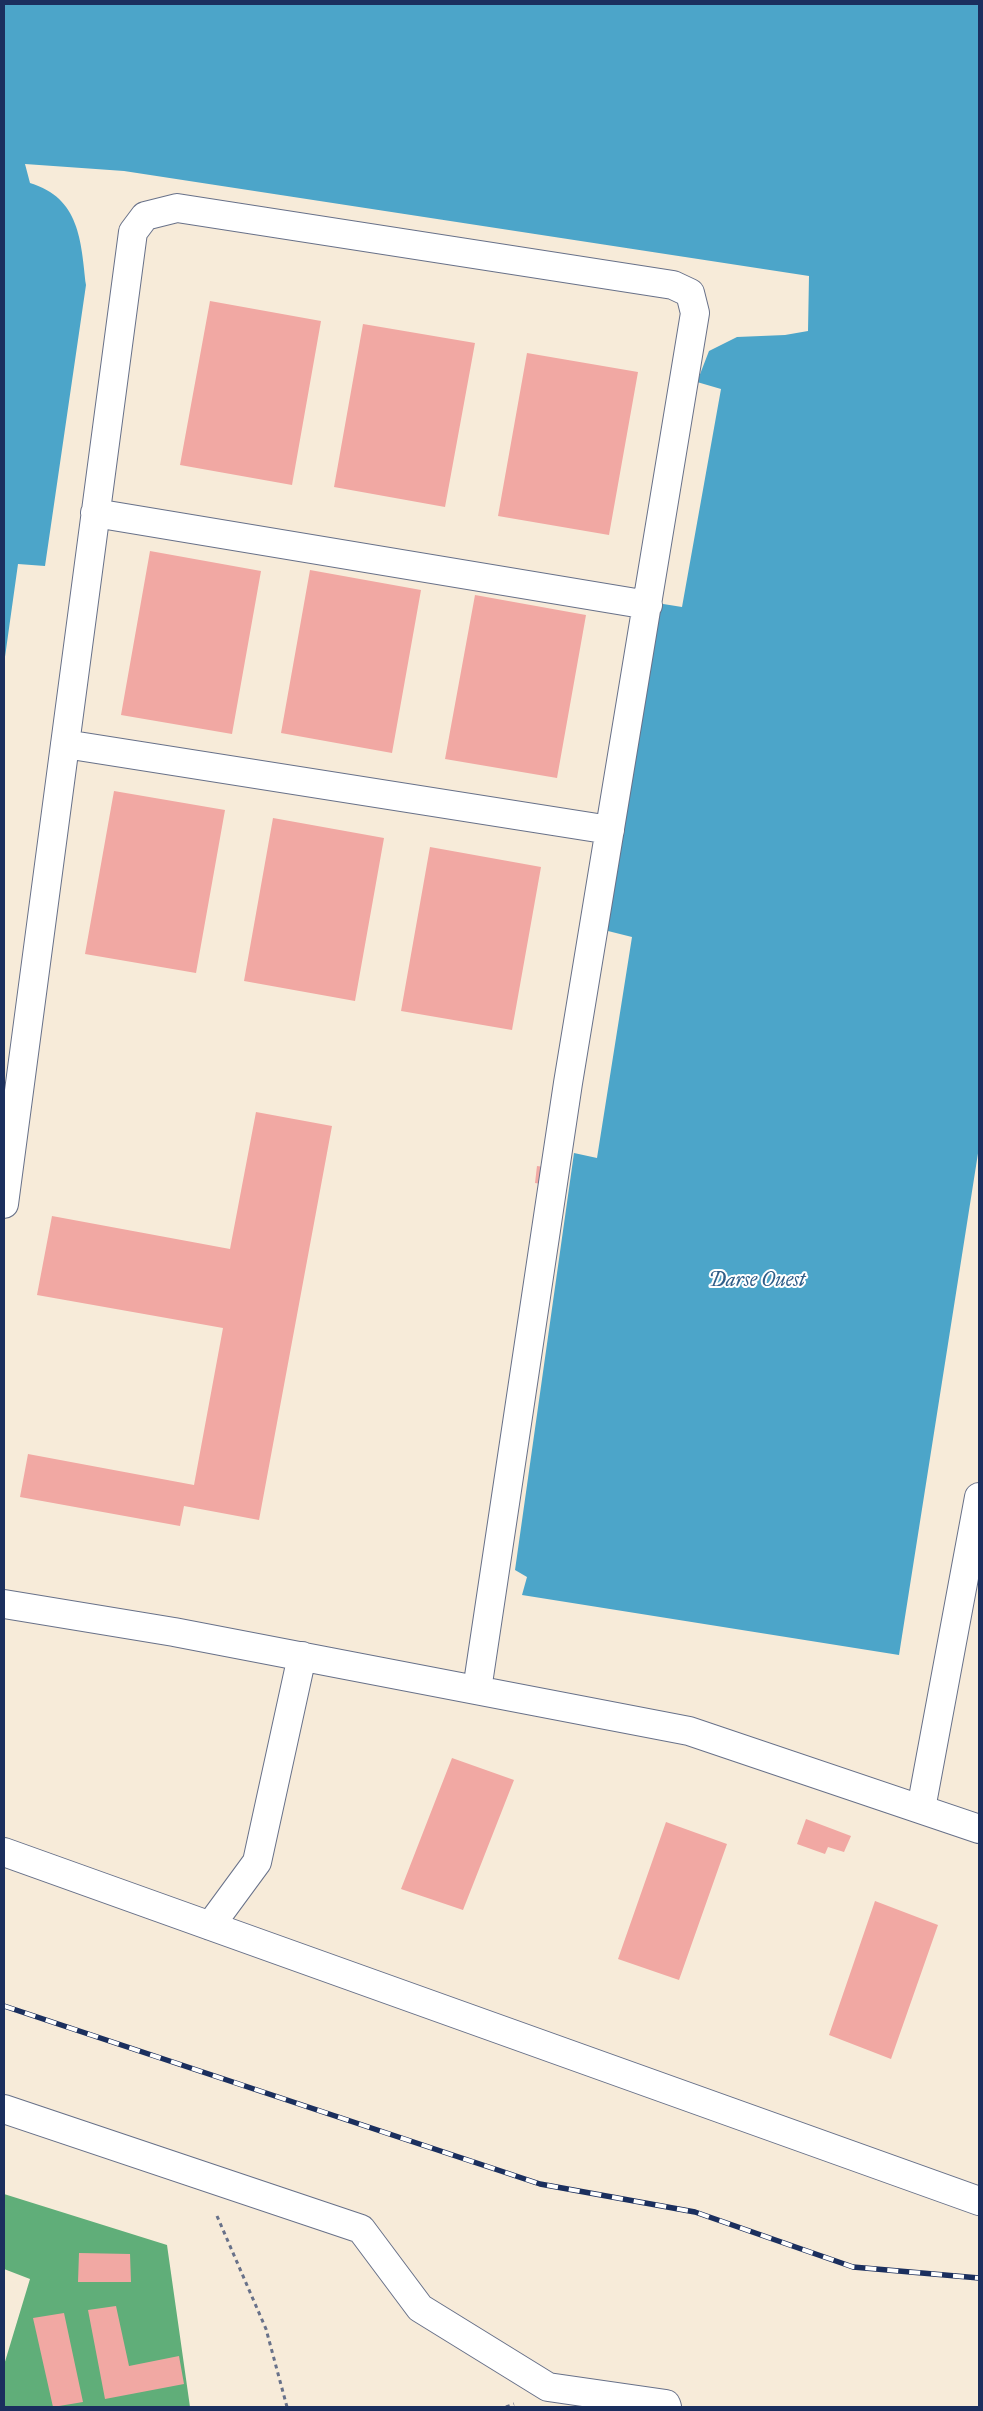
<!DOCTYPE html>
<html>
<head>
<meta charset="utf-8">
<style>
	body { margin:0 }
	#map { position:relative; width:983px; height:2411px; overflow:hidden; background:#f7ebd9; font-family:"IM FELL Great Primer",serif }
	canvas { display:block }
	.frame { position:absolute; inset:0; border:5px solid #1b2f5e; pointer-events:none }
</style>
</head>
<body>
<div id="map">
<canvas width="983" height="2411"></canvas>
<div class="frame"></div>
</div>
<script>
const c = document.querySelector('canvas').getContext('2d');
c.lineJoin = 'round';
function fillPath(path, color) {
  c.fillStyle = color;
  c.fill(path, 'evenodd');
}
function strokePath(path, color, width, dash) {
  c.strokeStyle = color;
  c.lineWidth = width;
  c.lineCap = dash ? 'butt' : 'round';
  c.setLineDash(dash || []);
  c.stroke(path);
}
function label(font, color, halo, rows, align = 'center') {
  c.font = font + ' "IM FELL Great Primer",serif';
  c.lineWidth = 4;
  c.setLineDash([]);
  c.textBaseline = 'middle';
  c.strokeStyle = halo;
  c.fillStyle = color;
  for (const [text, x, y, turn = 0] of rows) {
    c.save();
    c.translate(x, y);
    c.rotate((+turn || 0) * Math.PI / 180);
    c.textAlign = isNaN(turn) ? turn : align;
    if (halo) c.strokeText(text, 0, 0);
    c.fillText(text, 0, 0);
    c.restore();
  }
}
const forest = new Path2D(`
	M4 2194 167 2245 190 2407H4V2365L30 2279 4 2269Z`);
const water = new Path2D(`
	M4 4H979V1147L899 1655 522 1595 527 1577 515 1570 574 1153 597 1158 632 937 604 930 657 603 682 607 721 389 697 382 709 351 737 337 785 335 808 331 809 276 124 171 25 164 30 183C80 198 81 241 86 285L45 566 18 564 4 664Z`);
const building = new Path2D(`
	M210 301 321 321 292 485 180 465Z
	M363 324 475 343 445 507 334 487Z
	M527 353 638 372 609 535 498 516Z
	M150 551 261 571 232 734 121 715Z
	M310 570 421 590 392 753 281 733Z
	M475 595 586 615 557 778 445 759Z
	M114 791 225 810 196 973 85 954Z
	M273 818 384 838 355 1001 244 981Z
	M430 847 541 867 512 1030 401 1011Z
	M256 1112 332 1126 259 1520 184 1506 180 1526 20 1497 28 1454 194 1485 223 1328 37 1295 52 1216 230 1249Z
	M537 1166 551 1168 548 1185 535 1183Z
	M452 1758 514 1780 463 1910 401 1889Z
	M806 1819 851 1836 844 1852 828 1847 825 1854 797 1844Z
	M666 1822 727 1844 679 1980 618 1959Z
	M875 1901 938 1925 891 2059 829 2035Z
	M79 2253 130 2254 131 2282H78Z
	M116 2306 129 2366 179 2356 184 2384 105 2399 88 2310Z
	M64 2313 83 2402 53 2407 33 2318Z`);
const path = new Path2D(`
	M217 2216 266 2329 287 2407
	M506 2407 514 2404`);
const minor = new Path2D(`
	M95 513 648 605
	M65 744 610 830
	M4 1204 133 232 145 216 177 208 673 285 690 293 695 313 568 1083 477 1690
	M4 1604 174 1632 689 1731 979 1829
	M921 1809 979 1497
	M4 1852 979 2201
	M210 1926 257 1862 302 1656
	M4 2109 361 2229 420 2308 548 2387 666 2404 667 2407`);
const rail = new Path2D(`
	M4 2006 540 2184 695 2212 853 2267 979 2278`);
const waterNames = [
	["Darse Ouest",757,1281]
];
fillPath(forest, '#60ae79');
fillPath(water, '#4ca5c9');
fillPath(building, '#f1a8a3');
strokePath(minor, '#687189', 30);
strokePath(path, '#687189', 3, [4, 4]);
strokePath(minor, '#fff', 28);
strokePath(rail, '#1b2f5e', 5.5);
strokePath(rail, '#fff', 4, [11]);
label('italic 20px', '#2f5e89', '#fff', waterNames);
</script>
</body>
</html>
